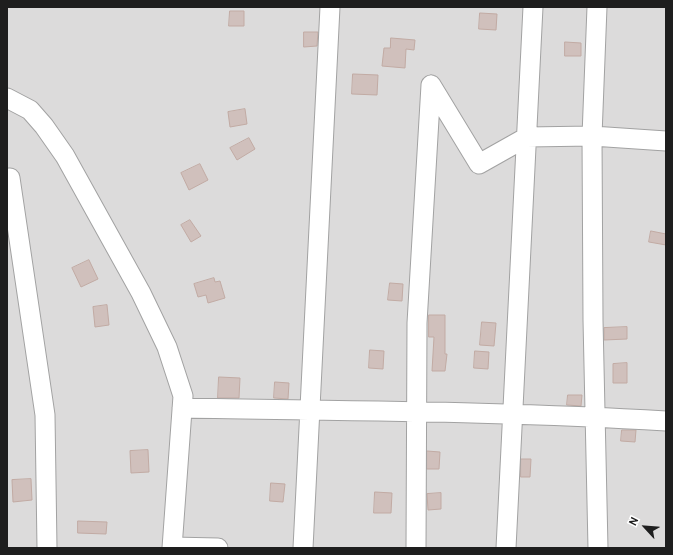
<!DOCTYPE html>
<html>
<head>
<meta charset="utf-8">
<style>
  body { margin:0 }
  #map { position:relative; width:673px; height:555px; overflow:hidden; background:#f0e9e3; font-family:Overpass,sans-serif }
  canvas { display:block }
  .frame { position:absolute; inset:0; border:8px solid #1e1e1e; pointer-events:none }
  .north { position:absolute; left:625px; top:507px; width:40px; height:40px; -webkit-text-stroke:3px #fff; paint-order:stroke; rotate:296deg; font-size:11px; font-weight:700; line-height:16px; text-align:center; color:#1e1e1e }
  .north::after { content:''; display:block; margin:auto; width:14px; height:18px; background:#1e1e1e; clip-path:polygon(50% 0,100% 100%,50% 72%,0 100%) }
</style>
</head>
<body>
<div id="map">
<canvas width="673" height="555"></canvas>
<div class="frame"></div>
<div class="north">N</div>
</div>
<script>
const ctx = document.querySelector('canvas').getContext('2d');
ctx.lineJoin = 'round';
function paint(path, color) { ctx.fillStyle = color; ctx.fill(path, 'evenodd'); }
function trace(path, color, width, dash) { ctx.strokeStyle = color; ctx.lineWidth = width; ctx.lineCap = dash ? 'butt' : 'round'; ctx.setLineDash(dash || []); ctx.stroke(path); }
const residential = new Path2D(`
  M 7,7 L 666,7 L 666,548 L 7,548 Z`);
const building = new Path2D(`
  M 230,11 L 244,11 L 244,26 L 229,26 Z
  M 480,13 L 497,14 L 496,30 L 479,29 Z
  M 304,32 L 318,32 L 317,46 L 304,47 Z
  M 391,38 L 415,40 L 414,50 L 406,49 L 405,68 L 382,66 L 384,48 L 390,48 Z
  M 565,42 L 581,43 L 581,56 L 565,56 Z
  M 353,74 L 378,75 L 377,95 L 352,94 Z
  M 245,109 L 247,124 L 230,127 L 228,112 Z
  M 249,138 L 255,149 L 237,160 L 230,148 Z
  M 200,164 L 208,180 L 189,190 L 181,173 Z
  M 190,220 L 201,236 L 191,242 L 181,225 Z
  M 651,231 L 666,234 L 666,245 L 649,242 Z
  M 89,260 L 98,279 L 81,287 L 72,268 Z
  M 214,278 L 215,282 L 220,281 L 225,298 L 208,303 L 206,295 L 198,297 L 194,284 Z
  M 390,283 L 403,284 L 402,301 L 388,300 Z
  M 107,305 L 109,325 L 95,327 L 93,307 Z
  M 429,315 L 445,315 L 445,354 L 447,354 L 445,371 L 432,371 L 434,337 L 429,337 Z
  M 482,322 L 496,323 L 494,346 L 480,345 Z
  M 627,327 L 627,339 L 604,340 L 604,328 Z
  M 370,350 L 384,351 L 383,369 L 369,368 Z
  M 475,351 L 489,352 L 488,369 L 474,368 Z
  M 627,363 L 627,383 L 613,383 L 613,364 Z
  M 219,377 L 240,378 L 239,398 L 218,398 Z
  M 275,382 L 289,383 L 288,399 L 274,398 Z
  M 568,395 L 582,395 L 581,406 L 567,405 Z
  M 622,430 L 636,430 L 635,442 L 621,441 Z
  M 148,450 L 149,472 L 131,473 L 130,451 Z
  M 427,451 L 440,452 L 439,469 L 427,469 Z
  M 521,459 L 531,459 L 530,477 L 521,477 Z
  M 31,479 L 32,500 L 13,502 L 12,480 Z
  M 271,483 L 285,484 L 283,502 L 270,501 Z
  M 375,492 L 392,493 L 391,513 L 374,513 Z
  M 441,493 L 441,509 L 428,510 L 427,494 Z
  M 78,521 L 107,522 L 106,534 L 78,533 Z`);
const minor = new Path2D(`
  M 597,7 L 592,136 L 593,320 L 598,548
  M 431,85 L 479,164 L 527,137 L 592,136 L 666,141
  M 7,98 L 30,110 L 44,126 L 65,156 L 141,293 L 167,347 L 183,396 L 172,548
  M 10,178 L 45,415 L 47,548
  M 182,408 C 343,411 505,411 666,421
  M 172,547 L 218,548
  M 303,548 L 330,7
  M 416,548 L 417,323 L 431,85
  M 506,548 L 533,7`);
paint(residential, '#dcdbdb');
paint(building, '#d0c0bc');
trace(building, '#c2aba4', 1);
trace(minor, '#a2a2a2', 21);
trace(minor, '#fff', 19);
</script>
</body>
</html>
